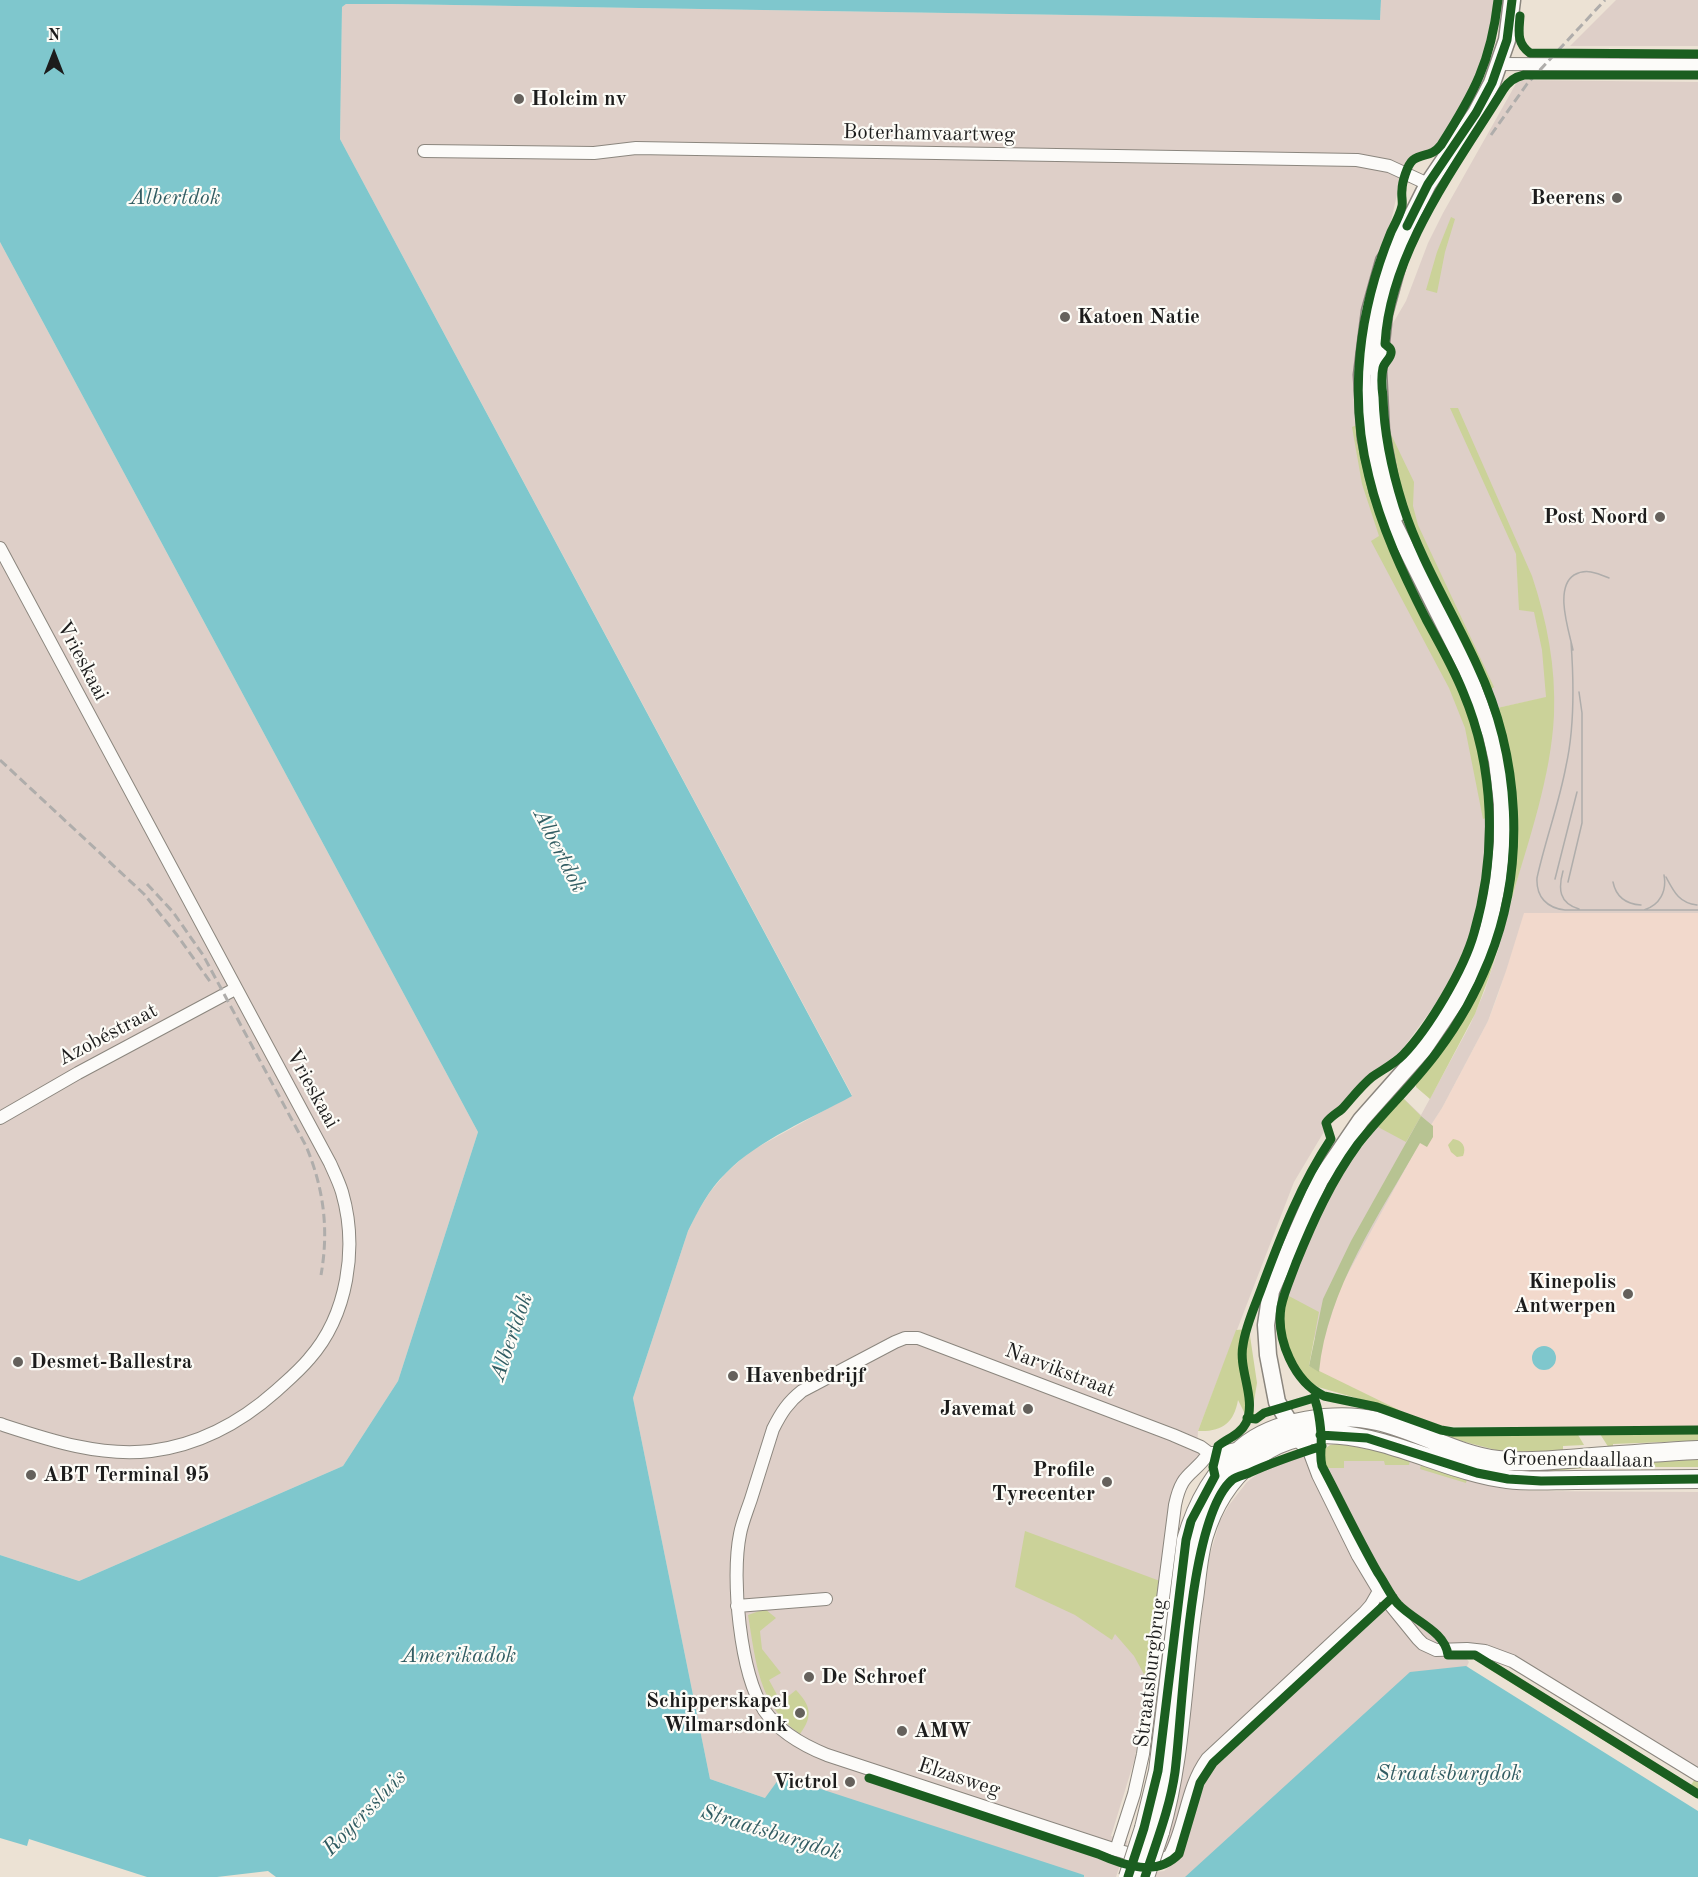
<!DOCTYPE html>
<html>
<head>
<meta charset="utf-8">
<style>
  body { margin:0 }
  #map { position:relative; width:1698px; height:1877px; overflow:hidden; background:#ece2d4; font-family:"Old Standard TT",serif }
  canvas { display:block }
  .north { position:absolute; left:24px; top:24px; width:60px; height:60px; -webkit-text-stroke:4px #fdfcf7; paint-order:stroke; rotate:0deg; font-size:16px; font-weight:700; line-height:24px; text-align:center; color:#1c1c1c }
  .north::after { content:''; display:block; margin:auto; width:21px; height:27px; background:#1c1c1c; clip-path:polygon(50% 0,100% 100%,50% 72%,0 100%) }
</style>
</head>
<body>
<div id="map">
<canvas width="1698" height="1877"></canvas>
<div class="north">N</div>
</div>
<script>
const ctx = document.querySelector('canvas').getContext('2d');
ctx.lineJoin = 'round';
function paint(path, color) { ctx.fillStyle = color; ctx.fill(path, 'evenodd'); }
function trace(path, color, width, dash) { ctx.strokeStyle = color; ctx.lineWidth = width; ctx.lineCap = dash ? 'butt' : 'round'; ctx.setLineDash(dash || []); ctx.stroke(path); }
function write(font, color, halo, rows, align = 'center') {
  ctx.font = font + ' "Old Standard TT",serif'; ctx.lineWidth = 4.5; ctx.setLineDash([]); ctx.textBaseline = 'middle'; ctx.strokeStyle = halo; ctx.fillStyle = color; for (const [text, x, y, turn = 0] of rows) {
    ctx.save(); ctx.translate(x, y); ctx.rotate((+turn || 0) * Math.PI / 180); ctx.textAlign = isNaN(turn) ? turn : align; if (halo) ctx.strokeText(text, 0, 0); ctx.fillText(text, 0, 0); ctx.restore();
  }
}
const built = new Path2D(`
  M 1523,913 L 1698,913 L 1698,1428 L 1443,1426 L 1401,1411 L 1319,1372 L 1321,1348 L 1327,1326 L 1340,1288 L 1420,1142 L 1442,1108 L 1488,1021 L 1498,995 Z`);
const industrial = new Path2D(`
  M 1381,0 L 1502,0 L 1496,4 L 1491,35 L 1473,86 L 1438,144 L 1431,150 L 1414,154 L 1409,159 L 1400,181 L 1389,230 L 1374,265 L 1363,321 L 1363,459 L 1374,503 L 1383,530 L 1404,581 L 1449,668 L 1466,706 L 1477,741 L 1486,789 L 1488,817 L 1484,870 L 1479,901 L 1468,941 L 1446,990 L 1401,1051 L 1367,1077 L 1335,1112 L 1324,1120 L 1325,1130 L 1294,1182 L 1198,1431 L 1197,1448 L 1202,1453 L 1169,1512 L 1135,1758 L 1111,1836 L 1128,1841 L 1116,1877 L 1084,1877 L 1084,1875 L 765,1798 L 710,1779 L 633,1398 L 688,1231 L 698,1211 L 710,1192 L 725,1174 L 749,1152 L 852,1095 L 340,139 L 342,7 L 346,4 L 392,4 L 1380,20 Z
  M 1616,0 L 1698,0 L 1698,46 L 1570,46 Z
  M 1518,80 L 1698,82 L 1698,913 L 1524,913 L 1506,971 L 1488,1021 L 1442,1108 L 1420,1142 L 1340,1288 L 1321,1348 L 1287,1295 L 1307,1240 L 1332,1188 L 1345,1168 L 1402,1097 L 1421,1115 L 1470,1025 L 1485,990 L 1499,947 L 1545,777 L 1550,746 L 1554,696 L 1497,708 L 1469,643 L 1425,556 L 1404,503 L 1391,455 L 1384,381 L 1389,330 L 1406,301 L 1428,243 L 1443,213 Z
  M 0,242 L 478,1132 L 398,1381 L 343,1466 L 79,1581 L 0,1555 Z
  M 1337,1444 L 1360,1446 L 1485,1485 L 1506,1489 L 1529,1491 L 1698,1492 L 1698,1769 L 1508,1653 L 1445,1648 L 1465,1657 L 1469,1662 L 1467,1666 L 1469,1668 L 1244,1877 L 1155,1877 L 1156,1872 L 1164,1871 L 1178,1860 L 1184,1849 L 1162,1849 L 1180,1788 L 1209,1558 L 1220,1521 L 1229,1505 L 1247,1482 L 1260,1472 L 1275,1464 Z`);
const green = new Path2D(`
  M 1451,217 L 1455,219 L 1445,252 L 1437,293 L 1426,290 L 1437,252 Z
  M 1450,408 L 1458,408 L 1532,576 C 1547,621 1556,667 1554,715 C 1551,777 1529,839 1512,898 L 1509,897 C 1515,850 1519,805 1511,758 C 1508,741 1501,724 1497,708 L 1546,697 L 1542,650 L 1534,612 L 1519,610 L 1516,554 Z
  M 1357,425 C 1366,480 1381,532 1405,582 C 1424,623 1449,662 1465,705 C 1479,741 1486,779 1488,817 L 1483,819 L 1465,728 L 1449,688 L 1371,541 L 1379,536 L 1362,484 L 1352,427 Z
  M 1387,426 L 1414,482 L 1413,506 L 1418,525 L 1494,687 L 1490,690 C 1469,639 1439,592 1418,541 C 1403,504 1393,465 1387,426 Z
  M 1506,921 L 1489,977 L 1475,1014 L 1430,1099 L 1416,1087 L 1416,1080 C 1457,1033 1486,982 1504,923 Z
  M 1402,1097 L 1421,1116 L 1406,1142 L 1378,1127 Z
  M 1453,1139 C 1462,1140 1467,1147 1463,1156 L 1457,1157 L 1451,1152 L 1448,1145 Z
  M 1287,1295 L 1319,1312 L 1309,1366 L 1401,1411 L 1318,1387 C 1287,1368 1279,1329 1287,1295 Z
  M 1249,1329 L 1257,1383 L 1253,1407 L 1254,1415 L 1246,1416 L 1238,1400 C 1234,1423 1222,1432 1198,1431 L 1236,1330 Z
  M 1577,1433 L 1584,1445 L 1563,1446 L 1563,1450 L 1534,1452 L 1496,1450 L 1442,1436 L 1443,1434 Z
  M 1698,1433 L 1698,1444 L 1689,1441 L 1613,1444 L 1613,1448 L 1609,1448 L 1600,1434 Z
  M 1337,1444 L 1362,1446 L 1410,1461 L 1409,1465 L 1385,1465 L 1384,1461 L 1344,1461 L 1344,1468 L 1327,1468 L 1322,1458 L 1322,1451 L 1330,1445 Z
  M 1698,1455 L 1698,1467 L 1611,1467 L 1610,1459 Z
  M 1607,1460 L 1608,1467 L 1573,1469 L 1521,1475 L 1480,1462 Z
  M 1421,1464 L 1467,1479 L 1466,1483 L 1420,1469 Z
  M 1025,1531 L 1160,1581 L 1146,1678 L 1134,1656 L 1115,1634 L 1112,1640 L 1075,1615 L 1015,1587 Z
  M 765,1609 L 776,1618 L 760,1631 L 762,1649 L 781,1673 L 769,1680 L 781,1702 L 796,1690 C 810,1705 814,1715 800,1734 C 758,1705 756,1662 748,1615 Z
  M 1487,1659 L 1691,1785 L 1695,1779 L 1698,1781 L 1698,1799 L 1484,1666 Z`);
const forest = new Path2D(`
  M 1421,1116 L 1433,1126 L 1433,1137 L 1427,1147 L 1420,1143 C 1380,1214 1327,1289 1319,1372 L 1309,1366 L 1323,1299 L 1351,1241 Z`);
const water = new Path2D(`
  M 0,0 L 1381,0 L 1380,20 L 392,4 L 346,4 L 342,7 L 340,139 L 852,1096 C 812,1118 758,1140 726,1173 C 709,1189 698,1211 688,1231 L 633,1398 L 710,1779 L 765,1798 L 781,1776 L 1084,1875 L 1084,1877 L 276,1877 L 268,1871 L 217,1877 L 147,1877 L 29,1839 L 27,1846 L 0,1838 L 0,1555 L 79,1581 L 343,1466 L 398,1381 L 478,1132 L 0,242 Z
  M1532 1358a12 12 0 1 1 24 0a12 12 0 1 1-24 0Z
  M 1466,1666 L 1698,1811 L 1698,1877 L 1185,1877 L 1410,1672 Z`);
const street = new Path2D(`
  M 1499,64 L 1698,65
  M 424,151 L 594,153 L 636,148 L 1357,160 L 1389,166 L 1428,184
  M 0,548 L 330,1163 C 334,1172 339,1182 342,1192 C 358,1247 348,1315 309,1359 C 299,1371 287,1381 276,1391 C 240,1423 199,1445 151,1451 C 99,1457 49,1440 0,1424
  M 0,1118 L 78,1073 L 235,989
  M 1296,1439 L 1309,1451 L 1318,1475 L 1358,1556 L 1379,1591 L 1418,1639 L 1423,1644 L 1436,1650 L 1467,1649 L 1485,1651 L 1512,1661 L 1698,1775
  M 1209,1453 L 1201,1447 L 1173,1435 L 918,1338 L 905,1338 L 895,1342 L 802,1391 C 788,1402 781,1413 773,1429 C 766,1452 758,1476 751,1499 C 747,1511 742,1523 740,1534 C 731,1578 740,1673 764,1710 C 779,1732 802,1745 827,1755 L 1116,1850 C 1132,1854 1152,1862 1169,1857 C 1186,1826 1186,1788 1207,1759 L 1364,1613 L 1371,1605 L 1379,1591
  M 1209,1453 L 1217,1453 L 1240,1448
  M 737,1606 L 826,1599
  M 1116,1850 L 1134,1794 L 1143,1754 L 1175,1505 C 1182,1471 1192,1477 1209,1453`);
const secondary = new Path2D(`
  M 1396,515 L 1381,432 L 1378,371 L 1384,314 L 1406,234
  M 1294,1435 L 1291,1425 L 1277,1402 L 1268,1355 L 1266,1325 L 1271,1291 L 1320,1180 L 1361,1120 L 1423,1050 L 1458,998 L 1476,962 L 1488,929 L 1498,881 L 1502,842 L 1502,804 L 1497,761 L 1491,735 L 1467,670 L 1378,492 L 1366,439 L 1362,375 L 1370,311 L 1384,261 L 1407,226 L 1428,184 L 1476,113 L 1492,83 L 1507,40 L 1512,0`);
const primary = new Path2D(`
  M 1144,1828 L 1158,1771 L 1186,1540 C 1196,1505 1214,1472 1242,1448 C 1275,1420 1336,1412 1377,1421 C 1418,1430 1456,1455 1498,1460 C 1525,1463 1552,1460 1580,1458 C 1619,1455 1659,1452 1698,1450
  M 1160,1832 C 1182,1756 1182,1677 1194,1599 C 1197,1578 1198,1556 1204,1536 C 1213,1506 1228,1481 1252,1461 C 1331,1396 1424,1469 1507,1479 C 1530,1482 1553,1480 1575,1480 C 1616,1480 1657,1479 1698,1479`);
const tram = new Path2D(`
  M 1571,642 C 1574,683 1575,726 1566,766 C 1559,804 1545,841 1537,878 C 1536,897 1547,908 1565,910 L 1698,910
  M 1573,650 C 1569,631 1554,588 1574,575 C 1586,568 1597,573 1609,578
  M 1563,871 C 1558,889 1559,903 1579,909
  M 1666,877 C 1674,892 1679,903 1697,905
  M 1555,879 L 1577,792
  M 1568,882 L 1582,823 L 1582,713 L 1579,692
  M 1613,882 C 1616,897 1626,904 1641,905
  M 1644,910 C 1660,905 1667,891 1664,875`);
const rail = new Path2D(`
  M 1491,135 L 1527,84 L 1605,0
  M 0,760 L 144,894 L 177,935 L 211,983
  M 147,884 L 173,912 L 203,955 L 306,1146 C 324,1189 329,1230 321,1275`);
const primaryBridge = new Path2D(`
  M 1128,1877 L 1144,1828
  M 1145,1877 L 1160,1832`);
const cycleway = new Path2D(`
  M 1520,16 C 1519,31 1516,43 1530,53 L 1698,54
  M 1698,75 L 1524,75 C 1514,77 1508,82 1503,90 C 1456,166 1390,252 1385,344 C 1388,347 1392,348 1391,353 C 1391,358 1384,363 1383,368 C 1381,377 1382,389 1383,397 C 1384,434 1392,471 1403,506 C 1421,562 1453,612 1477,665 C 1520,756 1527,865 1489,960 C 1476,993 1459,1023 1438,1051 C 1414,1084 1383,1112 1358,1144 C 1331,1181 1313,1221 1296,1263 C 1291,1277 1284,1292 1281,1307 C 1276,1339 1294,1382 1324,1396 L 1377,1407 L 1441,1430 L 1453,1432 L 1698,1430
  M 1407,226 L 1428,184 L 1476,113 L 1492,83 L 1507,40 L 1512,0
  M 1314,1398 C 1319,1408 1322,1435 1321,1447 C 1321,1455 1320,1458 1322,1466 C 1341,1502 1358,1538 1378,1573 C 1385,1583 1390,1595 1398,1604 C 1414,1621 1445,1631 1448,1655 L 1475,1655 L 1698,1794
  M 1247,1418 L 1256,1419 L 1264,1413 L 1314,1398 L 1317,1393
  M 1320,1435 L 1367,1438 L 1477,1473 L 1508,1479 L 1541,1481 L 1698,1479
  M 869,1778 L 1098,1854 C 1125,1866 1157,1877 1179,1854 L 1200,1783 L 1213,1763 L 1393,1597
  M 1128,1877 L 1144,1828 L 1158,1771 L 1186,1540 L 1191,1521 L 1215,1476 L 1213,1467 L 1218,1446 C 1228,1438 1240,1435 1246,1423 C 1257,1399 1238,1370 1243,1345 C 1246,1324 1256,1304 1263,1284 C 1282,1233 1301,1184 1331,1139 L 1326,1123 C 1330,1117 1336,1114 1342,1109 C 1352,1098 1361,1086 1372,1077 C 1382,1070 1394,1064 1403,1055 C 1429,1028 1464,969 1474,933 C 1497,854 1495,768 1463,692 C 1453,667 1439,643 1426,619 C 1403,574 1381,527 1369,477 C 1348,395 1359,310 1391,232 C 1395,224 1400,215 1402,206 C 1403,201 1401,196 1402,190 C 1402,183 1407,165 1413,160 C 1422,153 1432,157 1441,145 C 1474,93 1491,62 1498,0
  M 1145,1877 C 1156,1843 1170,1808 1175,1772 C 1183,1710 1188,1518 1232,1480 C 1236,1477 1244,1475 1249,1473 C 1273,1462 1297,1454 1322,1446`);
const markers = [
  [519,99,6,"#65615c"],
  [1617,198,6,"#65615c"],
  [1065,317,6,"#65615c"],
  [1660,517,6,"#65615c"],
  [1628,1294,6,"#65615c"],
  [18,1362,6,"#65615c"],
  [733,1376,6,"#65615c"],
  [1028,1409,6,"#65615c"],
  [31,1475,6,"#65615c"],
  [1107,1482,6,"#65615c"],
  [809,1677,6,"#65615c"],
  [800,1713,6,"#65615c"],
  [902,1731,6,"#65615c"],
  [850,1782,6,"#65615c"]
];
const poiNames = [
  ["Holcim nv",531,99],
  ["Beerens",1605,198,"right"],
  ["Katoen Natie",1077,317],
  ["Post Noord",1648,517,"right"],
  ["Kinepolis",1616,1282,"right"],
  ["Antwerpen",1616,1306,"right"],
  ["Desmet-Ballestra",30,1362],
  ["Havenbedrijf",745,1376],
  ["Javemat",1016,1409,"right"],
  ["Profile",1095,1470,"right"],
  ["Tyrecenter",1095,1494,"right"],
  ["ABT Terminal 95",43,1475],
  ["De Schroef",821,1677],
  ["Schipperskapel",788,1701,"right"],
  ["Wilmarsdonk",788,1725,"right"],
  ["AMW",914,1731],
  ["Victrol",838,1782,"right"]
];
const streetNames = [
  ["Boterhamvaartweg",929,134,1],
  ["Vrieskaai",82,661,62],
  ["Azobéstraat",108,1035,-28],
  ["Vrieskaai",312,1089,61],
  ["Narvikstraat",1060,1371,21],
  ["Groenendaallaan",1578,1460,1],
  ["Straatsburgbrug",1151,1673,-83],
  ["Elzasweg",959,1778,18]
];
const waterNames = [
  ["Albertdok",175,198],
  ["Albertdok",559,851,63],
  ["Albertdok",512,1337,-71],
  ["Amerikadok",459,1656],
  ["Straatsburgdok",1449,1774],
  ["Royerssluis",365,1813,-46],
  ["Straatsburgdok",771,1833,17]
];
paint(built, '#f2d9cc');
paint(industrial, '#decfc8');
paint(green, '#cbd299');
paint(forest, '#b7c392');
paint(water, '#7fc7cd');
trace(street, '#8b867e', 14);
trace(secondary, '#8b867e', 19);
trace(primary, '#8b867e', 20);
trace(street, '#fcfbf9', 12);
trace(secondary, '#fcfbf9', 16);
trace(primary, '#fcfbf9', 18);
trace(tram, '#afadab', 1.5);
trace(rail, '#afadab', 3, [9, 4.5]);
trace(primaryBridge, '#8b867e', 20, []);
trace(primaryBridge, '#fcfbf9', 18);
trace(cycleway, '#1b5e20', 9);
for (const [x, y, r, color] of markers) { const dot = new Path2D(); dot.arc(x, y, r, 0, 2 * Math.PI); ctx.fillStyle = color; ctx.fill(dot); trace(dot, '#fdfcf7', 2); }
write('bold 21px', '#1c1c1c', '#fdfcf7', poiNames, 'left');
write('21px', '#1c1c1c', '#fdfcf7', streetNames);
write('italic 22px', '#315c62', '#fdfcf7', waterNames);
</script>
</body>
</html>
